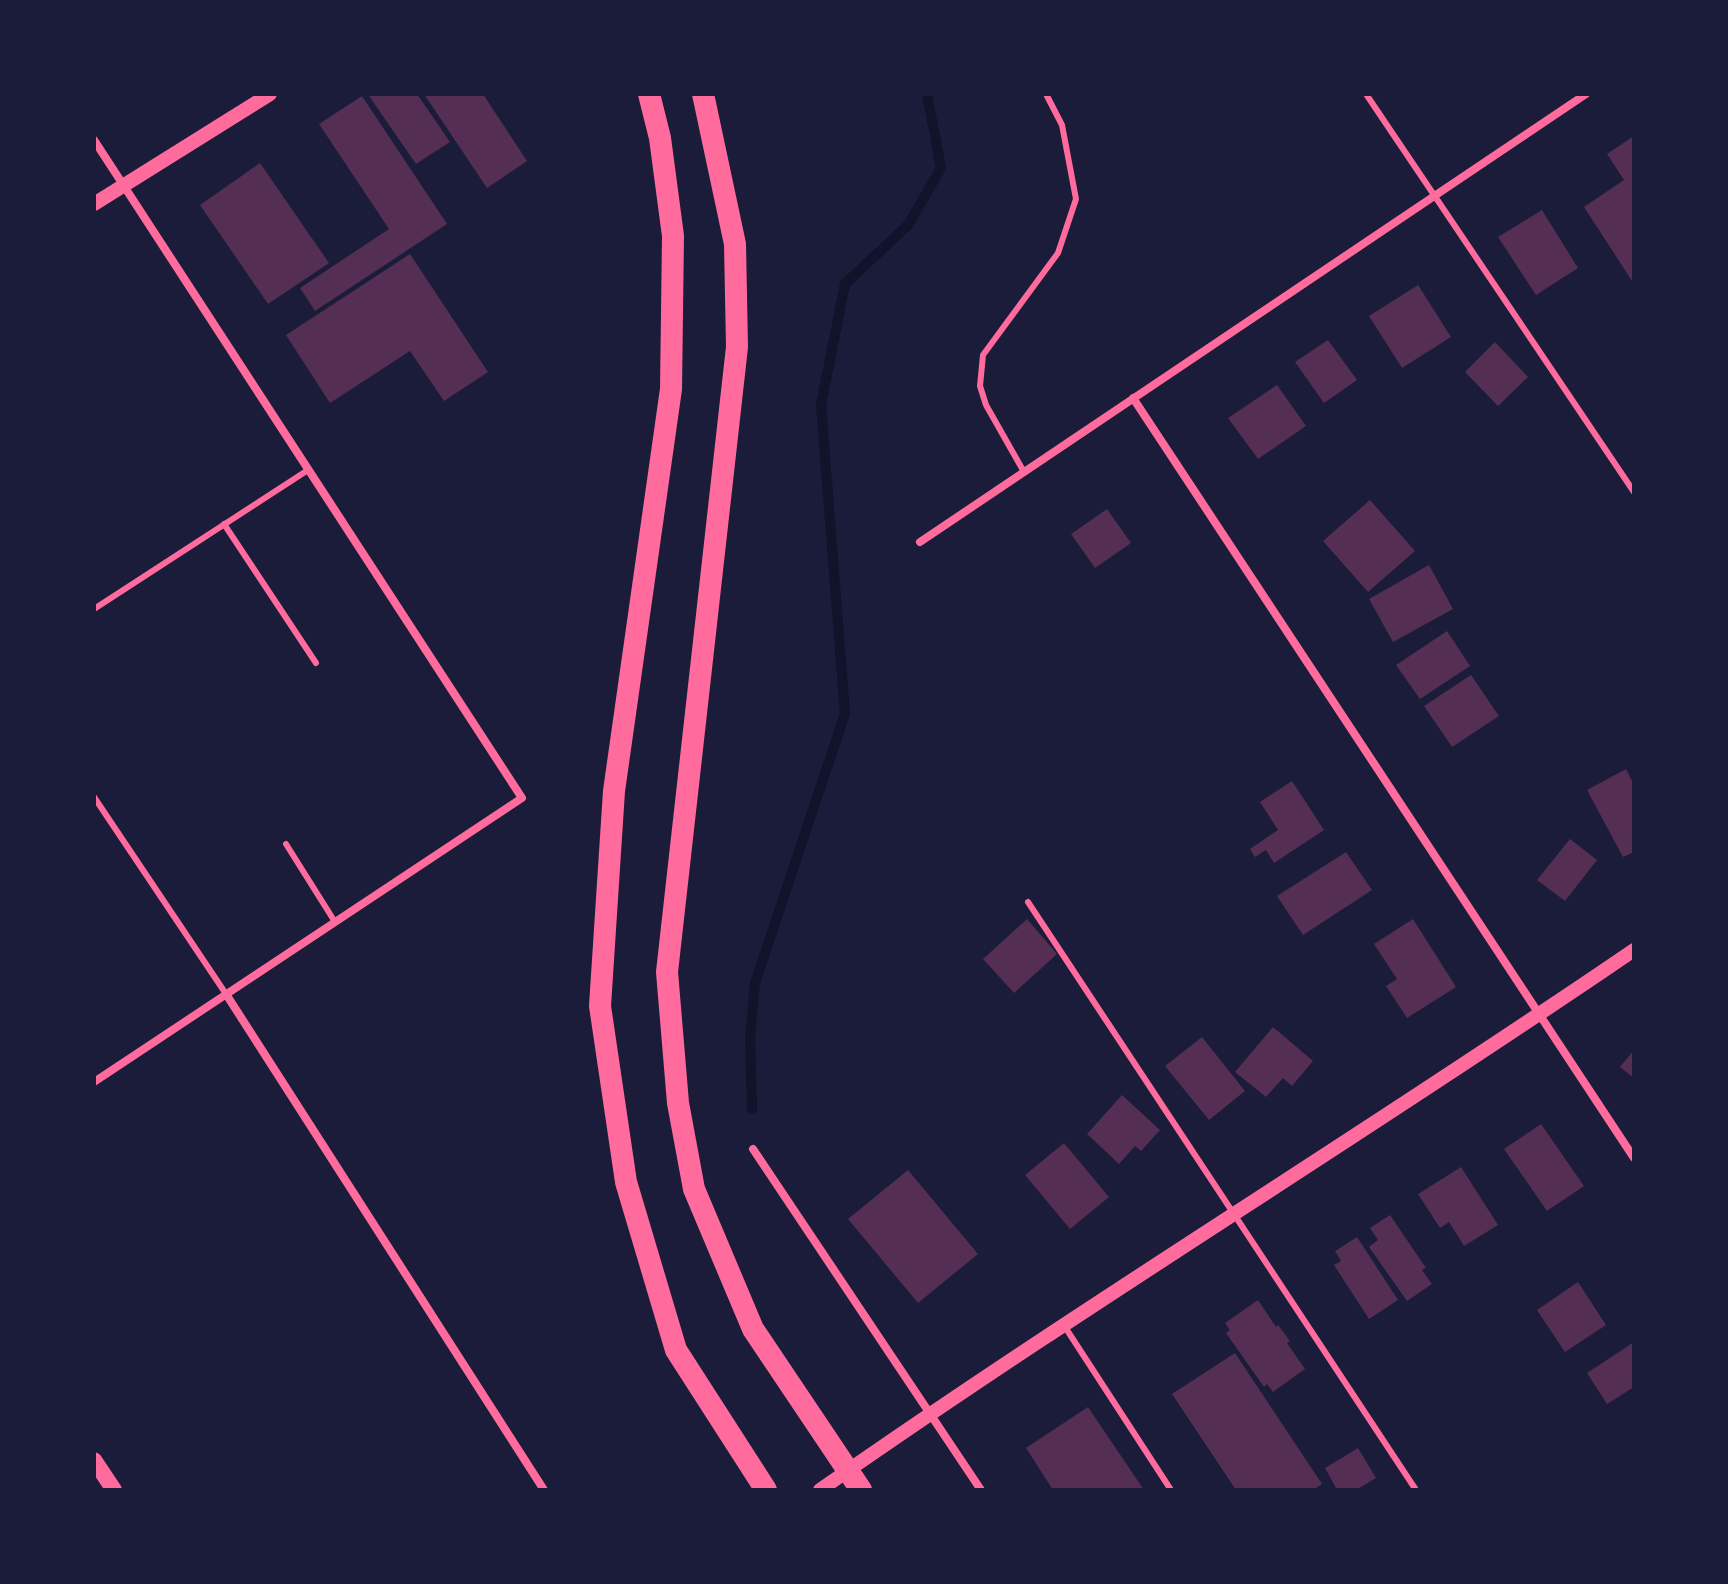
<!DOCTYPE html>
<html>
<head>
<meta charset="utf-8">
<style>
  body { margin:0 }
  #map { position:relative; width:1728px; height:1584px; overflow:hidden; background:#1b1b3a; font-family:Quicksand,sans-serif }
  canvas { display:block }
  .frame { position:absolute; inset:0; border:96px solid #1b1b3a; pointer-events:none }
</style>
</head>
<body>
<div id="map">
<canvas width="1728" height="1584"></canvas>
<div class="frame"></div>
</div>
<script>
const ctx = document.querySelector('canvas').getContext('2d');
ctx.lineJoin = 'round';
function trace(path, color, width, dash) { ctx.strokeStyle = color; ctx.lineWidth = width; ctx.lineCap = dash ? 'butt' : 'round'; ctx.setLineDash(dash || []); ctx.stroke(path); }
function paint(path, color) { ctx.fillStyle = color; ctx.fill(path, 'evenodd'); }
const stream = new Path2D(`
  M 752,1109 L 750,1038 L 755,983 L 845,714 L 821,405 L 845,284 L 908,225 L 941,168 L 927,94`);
const building = new Path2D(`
  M 371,94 L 417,94 L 450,142 L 416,164 L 369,96 Z
  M 424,94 L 483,94 L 527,161 L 487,188 Z
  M 362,96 L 447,224 L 315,311 L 300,288 L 389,229 L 319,124 Z
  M 1634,136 L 1634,284 L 1584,207 L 1624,180 L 1607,154 Z
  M 260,163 L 329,263 L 268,304 L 200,205 Z
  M 1542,210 L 1578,268 L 1536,295 L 1498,237 Z
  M 410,254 L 488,372 L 444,401 L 410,351 L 330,403 L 286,335 Z
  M 1418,285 L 1451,337 L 1402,368 L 1369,316 Z
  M 1328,340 L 1357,380 L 1324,403 L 1295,362 Z
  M 1495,342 L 1528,377 L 1498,406 L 1465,372 Z
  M 1277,385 L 1306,426 L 1258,459 L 1228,418 Z
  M 1370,500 L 1415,551 L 1368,592 L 1323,541 Z
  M 1107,509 L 1131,543 L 1095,568 L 1071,534 Z
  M 1429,565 L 1453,609 L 1393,642 L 1369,599 Z
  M 1447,631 L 1470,666 L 1420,699 L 1396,665 Z
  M 1471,675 L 1499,716 L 1452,747 L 1424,706 Z
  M 1626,769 L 1634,785 L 1634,852 L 1623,857 L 1587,790 Z
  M 1292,781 L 1324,830 L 1274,863 L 1266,850 L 1255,857 L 1250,849 L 1278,830 L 1260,802 Z
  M 1570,839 L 1597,860 L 1565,901 L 1537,880 Z
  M 1346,852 L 1372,890 L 1303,935 L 1277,896 Z
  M 1027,919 L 1057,954 L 1014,993 L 983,959 Z
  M 1413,919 L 1456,987 L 1407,1018 L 1386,986 L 1397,979 L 1374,944 Z
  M 1273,1027 L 1313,1061 L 1292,1086 L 1283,1078 L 1266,1097 L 1235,1072 Z
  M 1202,1037 L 1245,1091 L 1209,1120 L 1165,1066 Z
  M 1634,1050 L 1634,1078 L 1620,1067 Z
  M 1122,1095 L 1160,1130 L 1141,1151 L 1135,1146 L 1119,1164 L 1087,1134 Z
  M 1541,1124 L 1584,1186 L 1547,1211 L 1504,1149 Z
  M 1064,1143 L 1109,1197 L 1070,1229 L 1025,1175 Z
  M 1461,1167 L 1498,1225 L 1464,1246 L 1449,1222 L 1440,1228 L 1418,1194 Z
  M 908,1170 L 978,1254 L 918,1303 L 848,1219 Z
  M 1390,1215 L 1426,1268 L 1422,1270 L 1432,1284 L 1407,1301 L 1369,1247 L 1378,1240 L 1370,1228 Z
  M 1357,1237 L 1398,1300 L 1369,1319 L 1334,1265 L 1341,1261 L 1335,1251 Z
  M 1578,1282 L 1606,1325 L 1565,1352 L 1537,1310 Z
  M 1258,1300 L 1276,1327 L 1278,1325 L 1290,1341 L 1287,1343 L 1305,1369 L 1273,1392 L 1267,1384 L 1264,1387 L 1226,1333 L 1230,1330 L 1225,1323 Z
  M 1634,1342 L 1634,1387 L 1607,1404 L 1587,1373 Z
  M 1235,1353 L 1322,1484 L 1313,1490 L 1236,1490 L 1172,1394 Z
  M 1088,1407 L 1144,1490 L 1053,1490 L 1026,1448 Z
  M 1358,1448 L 1376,1478 L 1356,1490 L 1337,1490 L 1325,1468 Z`);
const service = new Path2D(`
  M 1366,94 L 1634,492
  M 1024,472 L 986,405 L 980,386 L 983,355 L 1058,253 L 1076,199 L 1062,125 L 1046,94
  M 224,524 L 316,663
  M 94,609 L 308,470
  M 94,797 L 226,994
  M 286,844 L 335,922
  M 1028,902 L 1416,1490
  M 1065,1327 L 1171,1490`);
const minor = new Path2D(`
  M 94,140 L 522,798 L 94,1082
  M 1133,398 L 1634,1158
  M 920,542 L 1586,94
  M 226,994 L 544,1490
  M 753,1149 L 981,1490`);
const tertiary = new Path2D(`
  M 94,204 L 270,94
  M 820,1490 C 1087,1303 1365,1134 1634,950`);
const secondary = new Path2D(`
  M 94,1460 L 114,1490`);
const trunk = new Path2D(`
  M 649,94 L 660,138 L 673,236 L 671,389 L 614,791 L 600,1006 L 626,1182 L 676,1350 L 766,1490
  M 703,94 L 735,244 L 737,347 L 667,972 L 678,1103 L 694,1189 L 753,1329 L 861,1490`);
trace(stream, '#12122b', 10);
paint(building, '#542f53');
trace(service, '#ff6b9d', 6);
trace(minor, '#ff6b9d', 8);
trace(tertiary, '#ff6b9d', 14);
trace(secondary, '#ff6b9d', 16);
trace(trunk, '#ff6b9d', 22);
</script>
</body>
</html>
